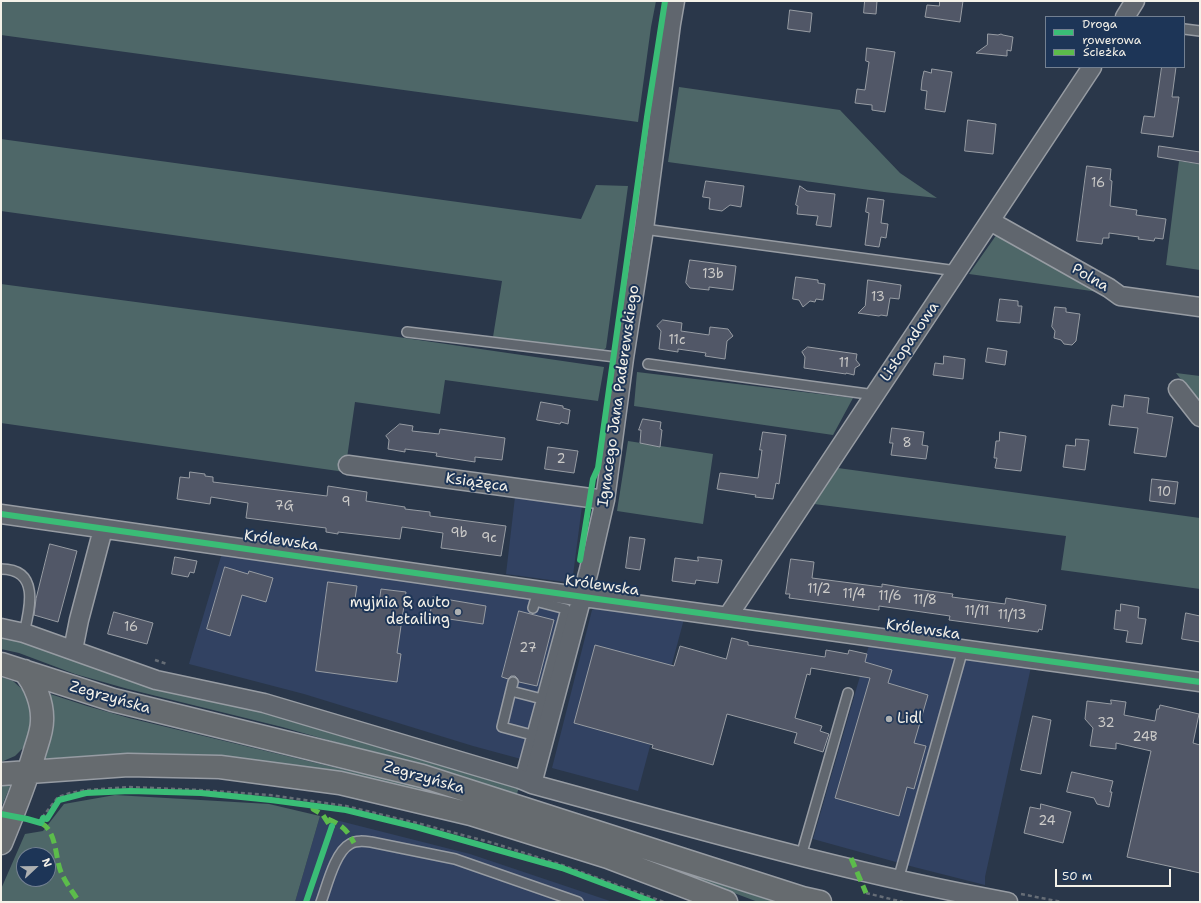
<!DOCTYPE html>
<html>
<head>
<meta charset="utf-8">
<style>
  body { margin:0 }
  #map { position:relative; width:1201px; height:903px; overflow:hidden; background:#2a374a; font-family:"Shantell Sans",sans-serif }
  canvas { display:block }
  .frame { position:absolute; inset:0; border:2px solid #f4f1e8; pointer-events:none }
  .legend { position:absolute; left:1045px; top:16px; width:140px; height:52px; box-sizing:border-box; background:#1d3557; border:1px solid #738091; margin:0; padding:5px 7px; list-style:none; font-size:12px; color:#f4f1e8 }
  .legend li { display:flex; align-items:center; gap:8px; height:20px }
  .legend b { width:20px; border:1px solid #738091 }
  .north { position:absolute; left:16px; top:847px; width:40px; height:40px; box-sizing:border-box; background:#1d3557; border:1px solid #738091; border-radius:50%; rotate:68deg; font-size:11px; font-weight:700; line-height:16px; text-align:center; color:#f4f1e8 }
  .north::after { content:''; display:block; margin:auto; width:14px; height:18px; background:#adb0b1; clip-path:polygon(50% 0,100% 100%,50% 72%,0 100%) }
  .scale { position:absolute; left:1055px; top:869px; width:116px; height:18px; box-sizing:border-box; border:2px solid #f4f1e8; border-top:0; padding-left:5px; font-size:12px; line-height:14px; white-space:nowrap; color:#f4f1e8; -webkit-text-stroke:3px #1d3557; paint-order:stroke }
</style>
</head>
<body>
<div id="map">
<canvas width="1201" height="903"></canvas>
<div class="frame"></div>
<ul class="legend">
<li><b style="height:5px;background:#3abd76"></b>Droga rowerowa</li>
<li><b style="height:5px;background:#5cbc4b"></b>Ścieżka</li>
</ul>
<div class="north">N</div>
<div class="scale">50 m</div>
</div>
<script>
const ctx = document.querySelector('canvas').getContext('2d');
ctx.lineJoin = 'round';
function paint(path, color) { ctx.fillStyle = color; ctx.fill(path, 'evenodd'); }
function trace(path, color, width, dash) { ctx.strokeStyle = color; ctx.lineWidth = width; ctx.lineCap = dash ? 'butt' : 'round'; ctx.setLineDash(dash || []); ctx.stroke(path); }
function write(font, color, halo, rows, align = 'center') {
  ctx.font = font + ' "Shantell Sans",sans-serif'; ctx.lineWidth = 4; ctx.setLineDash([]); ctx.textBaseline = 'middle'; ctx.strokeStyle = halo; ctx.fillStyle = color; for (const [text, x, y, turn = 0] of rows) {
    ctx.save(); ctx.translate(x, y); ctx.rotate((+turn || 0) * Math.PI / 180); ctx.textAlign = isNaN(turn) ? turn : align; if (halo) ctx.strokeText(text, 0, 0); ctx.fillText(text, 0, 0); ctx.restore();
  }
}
const built = new Path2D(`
  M 515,497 L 582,506 L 572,583 L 506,574 Z
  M 222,553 L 568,602 L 571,611 L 521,759 L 473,746 L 304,694 L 189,664 Z
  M 598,606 L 684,619 L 638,791 L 552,768 L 592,610 Z
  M 869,645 L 1031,667 L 985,877 L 985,885 L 914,867 L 813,839 Z
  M 320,816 L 470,854 L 613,902 L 295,902 Z`);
const green = new Path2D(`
  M 1,1 L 656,1 L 651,27 L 638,122 L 1,35 Z
  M 679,87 L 840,110 L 900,173 L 937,198 L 884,192 L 668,162 Z
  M 1,139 L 581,219 L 596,185 L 628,186 L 606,348 L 601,352 L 493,337 L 502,281 L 1,211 Z
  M 1179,161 L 1200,164 L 1200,270 L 1166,265 Z
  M 997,234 L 1106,293 L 969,274 Z
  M 1,284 L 398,337 L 604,367 L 598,401 L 445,380 L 440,414 L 355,402 L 345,472 L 1,423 Z
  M 637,372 L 853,398 L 833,435 L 634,406 Z
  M 1176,373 L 1200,376 L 1200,404 Z
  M 628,441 L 713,454 L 703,524 L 617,511 Z
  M 838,468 L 1200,518 L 1200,589 L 1061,570 L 1066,536 L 814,504 Z
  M 1,637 L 300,716 L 520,783 L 517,794 L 282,727 L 128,689 L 75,674 L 19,653 L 1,649 Z
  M 1,677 L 13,681 L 24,691 L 31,703 L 34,718 L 26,745 L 15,756 L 1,762 Z
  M 47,693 L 87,706 L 129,718 L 345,770 L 431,789 L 491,806 L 531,818 L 654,861 L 755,894 L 783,902 L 758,902 L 657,864 L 531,821 L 430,792 L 340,772 L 272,762 L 169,755 L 96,756 L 40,759 C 41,754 44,750 46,745 C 52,728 51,711 45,694 Z
  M 11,784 L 1,808 L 1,785 Z
  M 115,795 L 269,804 L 320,816 L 295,902 L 1,902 L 1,889 L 25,834 L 43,831 L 64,804 ZM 24,855 L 48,855 L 48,879 L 24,879 Z`);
const building = new Path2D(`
  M 865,1 L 877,1 L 876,14 L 864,13 Z
  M 940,1 L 963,1 L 960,22 L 925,17 L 927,5 L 939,6 Z
  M 790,10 L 812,13 L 810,32 L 788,29 Z
  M 988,34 L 998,35 L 1001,34 L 1003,35 L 1013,37 L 1011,51 L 1007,50 L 1007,56 L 976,53 L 987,45 Z
  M 867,48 L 895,52 L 885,112 L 872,110 L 872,105 L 855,103 L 857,89 L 865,90 L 869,62 L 866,61 Z
  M 1162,67 L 1176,67 L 1172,97 L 1179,97 L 1173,137 L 1141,133 L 1144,116 L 1154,117 Z
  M 932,69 L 952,72 L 945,112 L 925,109 L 927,91 L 921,90 L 922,80 L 924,71 L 931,73 Z
  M 968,120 L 996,124 L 993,154 L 965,151 Z
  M 1159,146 L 1200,152 L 1200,164 L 1158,157 Z
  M 1087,166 L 1111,169 L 1110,180 L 1112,181 L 1110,206 L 1137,210 L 1136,215 L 1166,219 L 1163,239 L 1155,238 L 1154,241 L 1138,239 L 1139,237 L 1109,233 L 1109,238 L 1103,238 L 1102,244 L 1077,241 Z
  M 706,181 L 744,186 L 741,207 L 730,205 L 722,211 L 709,209 L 710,198 L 703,197 Z
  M 800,186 L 807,191 L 835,194 L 831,227 L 816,225 L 818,216 L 797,214 L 798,206 L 796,205 Z
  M 868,198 L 884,200 L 881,223 L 888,224 L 886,238 L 881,237 L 879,247 L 865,245 L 869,213 L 866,212 Z
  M 690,260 L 736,266 L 733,290 L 709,287 L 709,290 L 690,288 L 686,283 Z
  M 796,277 L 818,280 L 818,283 L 825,284 L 823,300 L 816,299 L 815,302 L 810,301 L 803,307 L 799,300 L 793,299 Z
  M 868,280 L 901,285 L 899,299 L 890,298 L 887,316 L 881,315 L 879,316 L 858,313 L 865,306 Z
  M 1000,299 L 1018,301 L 1018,306 L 1022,306 L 1020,323 L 997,321 Z
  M 1055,307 L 1066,308 L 1066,312 L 1080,314 L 1076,341 L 1072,345 L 1064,344 L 1061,340 L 1054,338 L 1055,331 L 1052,327 Z
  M 663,320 L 682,323 L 681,331 L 709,335 L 710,327 L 728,329 L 733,336 L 727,341 L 725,359 L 705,356 L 706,353 L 678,349 L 678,352 L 659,349 L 661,331 L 657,326 Z
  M 808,347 L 857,354 L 856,360 L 860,365 L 855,368 L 854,375 L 846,373 L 846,374 L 804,368 L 805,357 L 802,352 Z
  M 988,348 L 1007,351 L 1005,365 L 986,362 Z
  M 944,356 L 965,359 L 963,379 L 933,375 L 935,363 L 943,364 Z
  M 1125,395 L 1149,398 L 1147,413 L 1173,417 L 1166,457 L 1134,453 L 1138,428 L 1109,425 L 1112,405 L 1123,407 Z
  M 541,402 L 563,406 L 563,408 L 570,410 L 568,424 L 561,422 L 560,424 L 537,420 Z
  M 643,419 L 661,422 L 660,429 L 662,430 L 660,447 L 640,443 L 641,430 L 639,430 Z
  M 400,424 L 413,426 L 412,431 L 439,434 L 440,429 L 505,438 L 502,460 L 475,457 L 475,462 L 436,456 L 437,453 L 405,449 L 405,452 L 388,449 L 389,440 L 386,436 Z
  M 892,428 L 924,432 L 922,445 L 928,446 L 926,459 L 891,455 L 893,443 L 890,443 Z
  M 763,432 L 786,435 L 779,484 L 776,483 L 773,499 L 755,497 L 756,495 L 717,489 L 720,473 L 758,478 L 762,450 L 760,450 Z
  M 1000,432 L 1026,436 L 1021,471 L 995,468 L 997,458 L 994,458 L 996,441 L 999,441 Z
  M 1076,439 L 1089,440 L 1085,470 L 1063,467 L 1066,445 L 1075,446 Z
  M 548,447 L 578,451 L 574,473 L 545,469 Z
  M 190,472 L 205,474 L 205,476 L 213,477 L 213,482 L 327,496 L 328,486 L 367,492 L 366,501 L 405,507 L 405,509 L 430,512 L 430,516 L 506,526 L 501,556 L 441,548 L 443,533 L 402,527 L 400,539 L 338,532 L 338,534 L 326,532 L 326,528 L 246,518 L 248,503 L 211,497 L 210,504 L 177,499 L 180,477 L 189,478 Z
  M 1152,479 L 1178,482 L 1175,504 L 1150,501 Z
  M 630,537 L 645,539 L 640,570 L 626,568 Z
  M 50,544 L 77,551 L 58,622 L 34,615 L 36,599 Z
  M 175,557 L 197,561 L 194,573 L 190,572 L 188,577 L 172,574 Z
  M 698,557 L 722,560 L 718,583 L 696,580 L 695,584 L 672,581 L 675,558 L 698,561 Z
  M 791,559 L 814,562 L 812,578 L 882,587 L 882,584 L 900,587 L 953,594 L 952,597 L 1005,604 L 1006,598 L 1046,605 L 1042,630 L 1039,629 L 1038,632 L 949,620 L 950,616 L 915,611 L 879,606 L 879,610 L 789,598 L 790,594 L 786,594 Z
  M 225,567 L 248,574 L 249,571 L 273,578 L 266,602 L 242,595 L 230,636 L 207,629 Z
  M 328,582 L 357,586 L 355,599 L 379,603 L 381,589 L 406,592 L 397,653 L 401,654 L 397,682 L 316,671 Z
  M 433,597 L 486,606 L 483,624 L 442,618 L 442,620 L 430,618 Z
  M 1121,604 L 1139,607 L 1138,618 L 1146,619 L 1142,644 L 1126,642 L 1128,631 L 1114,629 L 1116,610 L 1120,611 Z
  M 519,611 L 554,620 L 537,686 L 519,682 L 517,678 L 515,676 L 511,676 L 508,679 L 502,677 Z
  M 114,612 L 153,623 L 147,644 L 108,634 Z
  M 1186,613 L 1200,616 L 1200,642 L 1182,639 Z
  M 732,638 L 748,642 L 748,645 L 825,657 L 826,650 L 848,654 L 849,650 L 867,654 L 865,662 L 892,670 L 888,683 L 928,695 L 914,743 L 926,746 L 914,789 L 907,787 L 899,816 L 835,798 L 870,678 L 811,668 L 810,675 L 807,674 L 795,718 L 822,726 L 820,731 L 829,734 L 823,752 L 794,743 L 797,733 L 727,714 L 713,765 L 652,748 L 653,745 L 574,723 L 595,645 L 674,666 L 680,646 L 726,659 Z
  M 1111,700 L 1126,702 L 1124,715 L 1155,721 L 1157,709 L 1159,709 L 1160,705 L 1199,714 L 1193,743 L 1200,745 L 1200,873 L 1127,857 L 1151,751 L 1116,743 L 1116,749 L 1090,746 L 1093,728 L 1085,719 L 1087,701 L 1111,704 Z
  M 1033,716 L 1051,720 L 1041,774 L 1021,770 Z
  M 1072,772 L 1113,781 L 1110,792 L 1112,792 L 1109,807 L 1097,804 L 1094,798 L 1067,792 Z
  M 1041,804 L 1071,812 L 1063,843 L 1024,833 L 1030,807 L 1040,809 Z`);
const path = new Path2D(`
  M 155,660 L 167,664
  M 43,818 L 44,815 L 58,797 L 70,793 L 86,790 L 130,787 L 200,790 L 270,795 L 346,806 L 417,823 L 493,843 L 562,865 L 664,902
  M 866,893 L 903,902
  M 1021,894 L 1062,902`);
const lane = new Path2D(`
  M 1184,29 L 1200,31
  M 644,229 L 957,271
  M 407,332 L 624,358
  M 648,364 L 875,395
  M 1,569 C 40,569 30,608 24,633
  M 513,682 L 502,727 L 532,735
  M 511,691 L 542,699
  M 520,779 L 566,609 L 535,601 L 533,608
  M 801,856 L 848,693
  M 898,880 L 963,649
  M 321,902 C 327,886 335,852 350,844 C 356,840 364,841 371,842 L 455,859 L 578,902`);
const street = new Path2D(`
  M 1125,17 L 1135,1
  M 990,221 L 1109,288 L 1120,296 L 1200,307
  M 1178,389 L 1200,417
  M 348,465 L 605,500
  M 1,514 L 598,599 L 1200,682
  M 728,616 L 1092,67
  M 1,628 L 24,633 L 156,680 L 264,703 L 520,779 L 532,784 C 690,827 847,873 1008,902
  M 73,650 L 79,620 L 103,529
  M 532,784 L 589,570 L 605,500 L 624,358 L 644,229 L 671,24 L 675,1`);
const primary = new Path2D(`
  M 1,664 L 113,700 L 422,776 L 802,898 L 820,902
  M 1,774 L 128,765 L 220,767 L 340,783 L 471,814 L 608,857 L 726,902
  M 1,843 C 13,814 25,784 34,754 C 37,743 42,732 42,721 C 43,704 35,683 24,671`);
const quiet = new Path2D(`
  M 313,806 L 313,809 L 323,815 L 330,826 L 332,826 L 332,828
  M 328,819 C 342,825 347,830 354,843
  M 41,823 C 57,831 55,858 61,872 C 65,882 73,892 79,902
  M 851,858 L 866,893`);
const cycleway = new Path2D(`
  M 1,514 L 598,599 L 1200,682
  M 580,560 L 593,479 L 598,468 L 647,117 L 665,1
  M 1,814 L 27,819 L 41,823 L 43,818 L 47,819 L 59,800 L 86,793 L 130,791 L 201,793 L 271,800 L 346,810 L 416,827 L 562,868 L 653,902
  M 306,902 L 332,826`);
const markers = [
  [458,612,4,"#adb0b1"],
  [889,719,4,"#adb0b1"]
];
const numberNames = [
  ["16",1098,184],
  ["13b",713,275],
  ["13",878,298],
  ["11c",677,341],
  ["11",844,364],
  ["8",907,444],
  ["2",561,460],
  ["10",1164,493],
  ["9",346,503],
  ["7G",284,507],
  ["9b",459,534],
  ["9c",489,539],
  ["11/2",819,590],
  ["11/4",854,595],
  ["11/6",890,597],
  ["11/8",925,601],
  ["11/11",977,612],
  ["11/13",1012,616],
  ["16",131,628],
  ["27",528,649],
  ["32",1106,724],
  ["24B",1145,738],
  ["24",1047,822]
];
const streetNames = [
  ["Polna",1090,278,30],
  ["Listopadowa",910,342,-56],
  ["Ignacego Jana Paderewskiego",619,396,-82],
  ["Książęca",477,483,8],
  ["Królewska",281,541,8],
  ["Królewska",602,586,8],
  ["Królewska",923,630,8],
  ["Zegrzyńska",110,698,16],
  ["Zegrzyńska",424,778,16]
];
const poiNames = [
  ["myjnia & auto",450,603],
  ["detailing",450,620],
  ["Lidl",897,719,"left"]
];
paint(built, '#324262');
paint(green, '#4e6768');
paint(building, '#515767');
trace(building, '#979ca3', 1);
trace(lane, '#979ca3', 12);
trace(street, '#979ca3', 21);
trace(primary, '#979ca3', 25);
trace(path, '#666d76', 2.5, [4, 3]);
trace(lane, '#60666e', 9);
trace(street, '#60666e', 18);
trace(primary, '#666b6f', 22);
trace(quiet, '#5cbc4b', 5, [10, 5]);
trace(cycleway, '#3abd76', 6);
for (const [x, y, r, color] of markers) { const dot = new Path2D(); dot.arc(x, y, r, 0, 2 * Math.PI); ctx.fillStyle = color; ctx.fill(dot); trace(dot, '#1d3557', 1.5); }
write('13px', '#cbcac8', null, numberNames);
write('15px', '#f4f1e8', '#1d3557', streetNames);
write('15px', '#f4f1e8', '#1d3557', poiNames, 'right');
</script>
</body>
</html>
